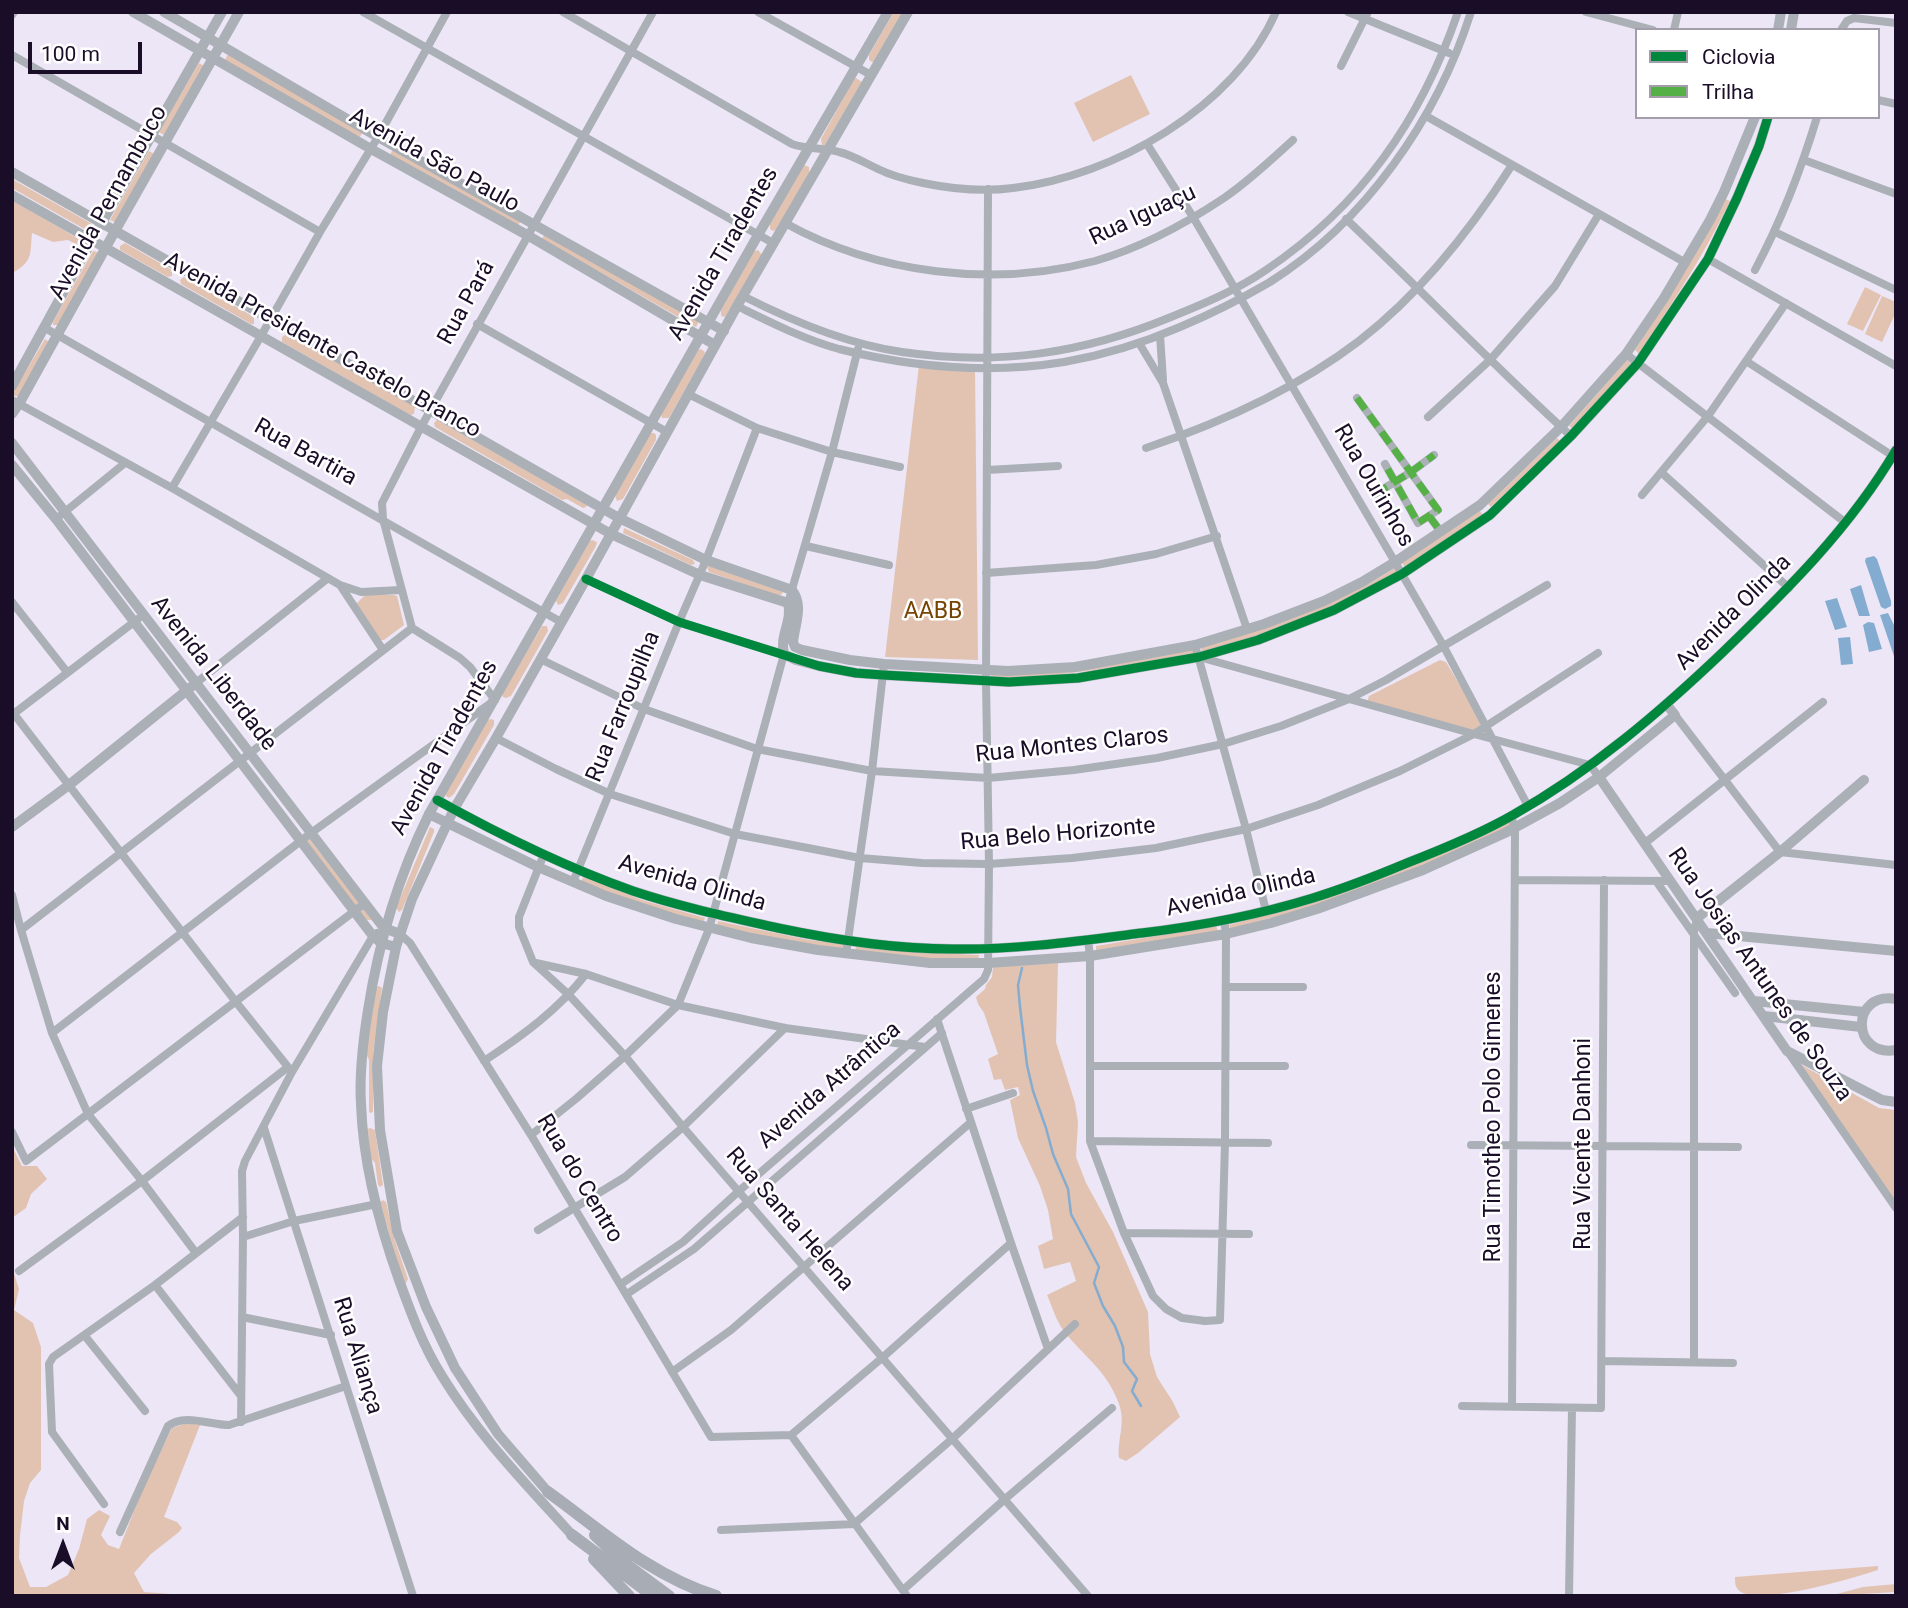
<!DOCTYPE html>
<html>
<head>
<meta charset="utf-8">
<style>
  body { margin:0 }
  #map { position:relative; width:1908px; height:1608px; overflow:hidden; background:#ece6f7; font-family:Roboto,sans-serif }
  canvas { display:block }
  .frame { position:absolute; inset:0; border:14px solid #190d28; pointer-events:none }
  .legend { position:absolute; left:1635px; top:28px; width:245px; height:91px; box-sizing:border-box; background:#fff; border:2px solid #a39ea9; margin:0; padding:9px 12px; list-style:none; font-size:21px; color:#190d28 }
  .legend li { display:flex; align-items:center; gap:14px; height:35px }
  .legend b { width:35px; border:2px solid #a39ea9 }
  .north { position:absolute; left:28px; top:1510px; width:70px; height:70px; -webkit-text-stroke:5px #fff; paint-order:stroke; rotate:0deg; font-size:19px; font-weight:700; line-height:28px; text-align:center; color:#190d28 }
  .north::after { content:''; display:block; margin:auto; width:24px; height:32px; background:#190d28; clip-path:polygon(50% 0,100% 100%,50% 72%,0 100%) }
  .scale { position:absolute; left:28px; top:42px; width:114px; height:32px; box-sizing:border-box; border:4px solid #190d28; border-top:0; padding-left:9px; font-size:21px; line-height:24px; white-space:nowrap; color:#190d28; -webkit-text-stroke:5px #fff; paint-order:stroke }
</style>
</head>
<body>
<div id="map">
<canvas width="1908" height="1608"></canvas>
<div class="frame"></div>
<ul class="legend">
<li><b style="height:9px;background:#00873e"></b>Ciclovia</li>
<li><b style="height:9px;background:#55b045"></b>Trilha</li>
</ul>
<div class="north">N</div>
<div class="scale">100 m</div>
</div>
<script>
const ctx = document.querySelector('canvas').getContext('2d');
ctx.lineJoin = 'round';
function paint(path, color) { ctx.fillStyle = color; ctx.fill(path, 'evenodd'); }
function trace(path, color, width, dash) { ctx.strokeStyle = color; ctx.lineWidth = width; ctx.lineCap = dash ? 'butt' : 'round'; ctx.setLineDash(dash || []); ctx.stroke(path); }
function write(font, color, halo, rows, align = 'center') {
  ctx.font = font + ' Roboto,sans-serif'; ctx.lineWidth = 5; ctx.setLineDash([]); ctx.textBaseline = 'middle'; ctx.strokeStyle = halo; ctx.fillStyle = color; for (const [text, x, y, turn = 0] of rows) {
    ctx.save(); ctx.translate(x, y); ctx.rotate((+turn || 0) * Math.PI / 180); ctx.textAlign = isNaN(turn) ? turn : align; if (halo) ctx.strokeText(text, 0, 0); ctx.fillText(text, 0, 0); ctx.restore();
  }
}
const green = new Path2D(`
  M 894,12 L 904,12 L 875,62 L 872,62 L 869,60 L 869,55 Z
  M 228,54 L 363,132 L 359,138 L 225,60 Z
  M 199,63 L 204,66 L 164,135 L 159,132 Z
  M 1131,75 L 1150,114 L 1093,142 L 1074,103 Z
  M 856,78 L 862,82 L 825,145 L 822,145 L 821,139 L 854,79 Z
  M 393,149 L 521,220 L 518,226 L 390,155 Z
  M 149,151 L 154,154 L 115,222 L 110,220 Z
  M 804,165 L 809,167 L 809,173 L 776,230 L 773,231 L 770,229 L 770,223 Z
  M 12,179 L 92,224 L 92,229 L 88,231 L 12,188 Z
  M 1725,199 L 1730,201 C 1704,255 1672,304 1639,354 L 1635,350 C 1667,301 1698,252 1725,199 Z
  M 12,200 L 84,242 L 80,246 L 68,240 L 53,242 L 32,233 C 30,254 33,262 12,273 Z
  M 545,233 L 699,321 L 696,327 L 542,239 Z
  M 125,243 L 172,270 L 172,276 L 168,277 L 120,250 L 120,246 Z
  M 758,250 L 762,255 L 725,317 L 721,316 L 721,310 L 754,251 Z
  M 93,251 L 97,252 L 98,255 L 59,325 L 53,325 L 53,322 Z
  M 184,277 L 254,317 L 254,324 L 251,324 L 181,284 L 180,280 Z
  M 1865,287 L 1881,295 L 1863,331 L 1847,324 Z
  M 1882,296 L 1896,302 L 1896,312 L 1882,342 L 1865,334 Z
  M 287,334 L 415,407 L 414,414 L 410,415 L 282,342 L 282,337 Z
  M 45,339 L 49,342 L 19,396 L 15,396 L 13,393 Z
  M 701,349 L 705,352 L 704,356 L 669,418 L 662,418 L 661,414 L 698,350 Z
  M 1627,360 L 1631,363 L 1573,429 L 1569,426 Z
  M 919,365 L 975,369 L 978,660 L 885,657 Z
  M 437,420 L 587,505 L 586,507 L 583,508 L 567,499 L 562,500 L 435,427 L 434,423 Z
  M 649,433 L 654,433 L 656,435 L 656,440 L 623,499 L 617,501 L 615,495 Z
  M 1557,438 L 1560,441 L 1491,507 L 1488,504 Z
  M 1480,511 L 1483,515 L 1405,567 L 1402,563 Z
  M 624,528 L 693,560 L 695,564 L 691,565 L 623,533 Z
  M 592,540 L 597,542 L 596,546 L 563,603 L 558,605 L 556,601 L 589,541 Z
  M 709,566 L 783,592 L 782,594 L 779,596 L 709,572 L 707,567 Z
  M 1395,568 L 1397,572 L 1333,606 L 1258,635 L 1202,652 L 1201,648 L 1370,583 Z
  M 365,595 L 394,595 L 397,596 L 404,625 L 384,640 L 380,640 L 356,604 Z
  M 542,626 L 547,626 L 548,631 L 511,696 L 506,698 L 503,697 L 502,694 Z
  M 1193,650 L 1194,653 C 1126,665 1059,679 991,677 L 991,674 L 1075,670 Z
  M 1440,660 L 1446,662 L 1481,721 L 1480,728 L 1473,732 L 1367,702 L 1369,696 Z
  M 491,719 L 494,720 L 494,725 L 454,794 L 449,798 L 446,796 L 446,793 L 487,720 Z
  M 1510,822 L 1512,826 L 1442,859 L 1318,905 L 1230,929 L 1229,925 C 1272,914 1315,902 1357,887 C 1410,869 1460,846 1510,822 Z
  M 430,827 L 434,829 L 434,832 L 402,910 L 399,912 L 396,908 Z
  M 307,839 L 309,839 L 371,918 L 371,920 L 367,920 L 306,844 Z
  M 583,877 L 642,900 L 705,918 L 703,923 L 640,904 L 581,883 Z
  M 718,921 L 809,940 L 844,944 L 843,950 L 808,945 L 717,927 Z
  M 1216,926 L 1218,931 L 1096,950 L 1096,946 Z
  M 856,946 L 917,952 L 979,955 L 978,960 L 947,960 L 855,952 Z
  M 1058,963 L 1056,1042 L 1075,1103 L 1078,1122 L 1076,1157 L 1086,1183 L 1113,1232 L 1148,1312 L 1150,1354 L 1157,1377 L 1173,1402 L 1180,1417 L 1138,1453 L 1126,1461 L 1119,1458 C 1117,1438 1126,1425 1119,1404 C 1107,1370 1083,1356 1063,1330 C 1056,1320 1052,1306 1047,1295 L 1076,1281 L 1070,1262 L 1044,1269 L 1038,1246 L 1053,1239 L 1048,1210 L 1040,1186 L 1018,1138 L 1010,1100 L 1020,1095 L 1018,1087 L 1005,1090 L 1001,1079 L 994,1080 L 988,1059 L 998,1054 L 984,1013 L 978,1004 L 976,997 L 985,989 L 986,985 L 992,977 L 993,967 Z
  M 379,986 L 382,988 L 373,1054 L 373,1112 L 371,1113 L 369,1112 L 369,1060 L 366,1053 L 376,987 Z
  M 1800,1064 L 1879,1108 L 1896,1110 L 1896,1204 Z
  M 370,1128 L 375,1130 L 383,1185 L 380,1187 L 378,1185 L 375,1163 L 370,1157 L 368,1129 Z
  M 12,1146 L 22,1166 L 37,1166 L 47,1179 L 31,1194 L 26,1208 L 12,1218 Z
  M 383,1200 L 386,1202 L 395,1241 L 408,1279 L 406,1283 L 404,1283 L 380,1202 Z
  M 12,1267 L 19,1289 L 14,1310 L 33,1323 L 41,1347 L 41,1470 L 30,1483 L 24,1501 L 20,1535 L 19,1558 L 30,1587 L 46,1587 L 68,1575 L 79,1549 L 87,1519 L 99,1510 L 110,1516 L 101,1535 L 108,1545 L 119,1549 L 144,1486 L 172,1428 L 187,1423 L 200,1425 L 164,1517 L 177,1522 L 182,1528 L 179,1532 L 151,1554 L 134,1573 L 144,1592 L 171,1594 L 173,1596 L 12,1596 Z
  M 1878,1566 L 1878,1570 C 1854,1578 1762,1605 1741,1592 C 1735,1588 1735,1584 1735,1577 Z
  M 1896,1584 L 1896,1592 L 1829,1596 L 1863,1587 Z`);
const water = new Path2D(`
  M 1874,556 L 1877,559 L 1891,601 L 1891,606 L 1885,609 L 1881,607 L 1865,561 L 1866,558 Z
  M 1861,585 L 1870,616 L 1859,616 L 1850,589 Z
  M 1837,598 L 1847,627 L 1835,630 L 1825,601 Z
  M 1888,613 L 1896,629 L 1896,662 L 1880,615 Z
  M 1868,622 L 1874,623 L 1882,649 L 1869,652 L 1863,625 Z
  M 1850,637 L 1853,664 L 1841,665 L 1838,638 Z`);
const stream = new Path2D(`
  M 1022,968 L 1018,985 L 1020,1007 L 1027,1065 L 1033,1091 L 1046,1128 L 1053,1154 L 1068,1189 L 1071,1214 L 1099,1267 L 1094,1283 L 1103,1306 L 1115,1326 L 1123,1347 L 1124,1362 L 1137,1379 L 1132,1391 L 1141,1406`);
const minor = new Path2D(`
  M 363,12 L 773,243
  M 563,12 L 792,144 C 808,150 823,147 839,152 C 852,155 865,163 878,169 C 892,176 908,180 923,183 C 952,189 984,192 1013,188 C 1114,176 1234,108 1276,12
  M 758,12 L 871,75
  M 1348,12 L 1449,53
  M 1586,12 L 1653,30
  M 12,15 L 14,12
  M 1674,30 L 1678,12
  M 1841,30 L 1847,21 L 1854,18 L 1896,23
  M 12,55 L 320,232
  M 1341,66 L 1368,12
  M 1878,100 L 1896,104
  M 1426,116 L 1686,263
  M 1147,144 L 1193,217 L 1395,562 L 1444,647 L 1528,806
  M 1804,160 L 1896,194
  M 1346,219 C 1422,291 1494,366 1571,436
  M 785,223 C 877,274 993,288 1095,261 C 1140,248 1185,224 1224,198 C 1249,181 1271,160 1293,140
  M 1775,232 L 1896,290
  M 1708,259 L 1896,366
  M 1755,270 C 1781,221 1801,170 1817,117
  M 743,296 C 792,321 846,344 902,352 C 997,366 1082,354 1171,317 C 1203,304 1237,290 1266,270 C 1361,206 1421,120 1458,12
  M 737,306 C 770,322 803,339 839,349 C 911,367 990,374 1064,362 C 1104,355 1143,343 1180,327 C 1211,314 1241,299 1270,282 C 1365,222 1437,119 1471,12
  M 477,324 L 667,432
  M 45,328 L 561,622
  M 1160,335 L 1163,380
  M 1139,343 L 1163,383 L 1247,629
  M 1626,354 L 1846,523
  M 1746,361 L 1893,456
  M 688,394 L 757,428 L 832,452 L 900,467
  M 1357,398 L 1438,510 L 1418,523 L 1385,464
  M 12,400 L 172,488 L 340,585 L 361,592 L 401,590
  M 1428,417 L 1490,360 L 1555,286 L 1599,214
  M 1146,448 C 1220,423 1296,389 1359,341 C 1421,293 1470,231 1512,165
  M 987,470 L 1058,466
  M 1662,473 L 1789,588
  M 172,488 L 261,336 L 320,232 L 378,137 L 447,12
  M 1375,494 L 1411,472 L 1434,455
  M 1642,495 L 1708,416 L 1786,303
  M 61,515 L 125,463
  M 1429,516 L 1441,532
  M 806,546 L 889,565
  M 986,573 L 1096,565 L 1156,554 L 1217,536
  M 586,579 L 679,622 L 784,654
  M 340,585 L 383,650
  M 12,602 L 67,672
  M 788,603 L 832,452 L 858,349
  M 412,628 L 383,519 L 382,503 L 421,427 L 653,12
  M 1195,645 L 1246,829 L 1266,911
  M 1199,657 L 1474,734 L 1590,765 L 1599,777
  M 540,659 L 644,709 L 757,749 L 872,771 L 988,778 L 1074,770 L 1157,758 L 1223,744 L 1281,726 L 1349,699 L 1386,680 L 1547,585
  M 196,683 L 328,578
  M 14,714 L 236,1002 L 292,1072
  M 12,715 L 138,619
  M 1675,715 L 1780,852 L 1896,865
  M 496,738 L 556,769 L 610,794 L 735,834 L 860,858 L 922,863 L 989,864 L 1072,858 L 1156,848 L 1246,829 L 1318,805 L 1400,771 L 1474,734 L 1598,653
  M 1511,816 L 1515,828 L 1512,1406
  M 1645,843 L 1823,702
  M 544,854 L 519,917 L 519,927 L 533,962 L 569,995 L 625,1056 L 683,1127 L 1088,1596
  M 1515,880 L 1670,881
  M 1656,881 L 1735,993
  M 573,882 L 679,622 L 706,560 L 757,428
  M 12,895 L 21,930 L 52,1033 L 88,1114 L 142,1181 L 196,1253
  M 21,930 L 412,628
  M 400,934 L 410,943 L 531,1135 L 711,1437 L 791,1435 L 882,1358 L 1011,1243
  M 1088,940 L 1090,956 L 1090,1141 L 1124,1233 L 1153,1296 L 1166,1309 L 1182,1318 L 1205,1321 L 1220,1320 L 1225,1143 L 1226,934 L 1224,920
  M 846,954 L 872,771 L 884,664
  M 536,963 L 586,974 L 678,1005 L 785,1028 L 925,1047
  M 1226,987 L 1303,987
  M 937,1019 L 1011,1243 L 1048,1349
  M 52,1033 L 311,833 L 495,700 L 470,667 L 460,658 L 412,628
  M 1788,1052 L 1896,1208
  M 484,1061 C 522,1036 558,1010 586,974
  M 1090,1066 L 1285,1066
  M 966,1109 L 1013,1093
  M 264,1128 L 413,1596
  M 12,1132 L 26,1161 L 365,903
  M 531,1135 L 577,1098 L 625,1056 L 678,1005 L 709,929 L 784,654
  M 1090,1141 L 1268,1143
  M 1471,1145 L 1738,1147
  M 538,1230 L 625,1177 L 683,1127 L 785,1028
  M 1124,1233 L 1249,1234
  M 243,1237 L 294,1221 L 377,1204
  M 19,1271 L 142,1181 L 288,1067
  M 621,1284 L 683,1242 L 739,1191 L 984,979 L 988,970 L 989,864 L 986,681 L 988,189
  M 155,1285 L 241,1396
  M 627,1294 L 694,1249 L 942,1033
  M 242,1317 L 331,1335
  M 85,1336 L 145,1411
  M 1602,1361 L 1733,1363
  M 1694,1362 L 1694,932 L 1697,918
  M 672,1372 L 731,1330 L 970,1123
  M 1462,1406 L 1601,1408 L 1604,880
  M 241,1422 L 243,1237 L 242,1171 L 245,1161 L 292,1072 L 373,936 L 377,933
  M 791,1435 L 907,1596
  M 104,1504 L 52,1432 L 49,1364 L 53,1357 L 155,1285 L 243,1217
  M 721,1530 L 854,1524 L 952,1439 L 1075,1324
  M 120,1532 L 168,1426 C 185,1413 209,1425 229,1425 L 346,1386
  M 903,1590 L 1005,1499 L 1112,1408
  M 1569,1596 L 1572,1408`);
const tertiary = new Path2D(`
  M 133,12 L 371,149 L 527,235 L 715,345
  M 164,12 L 378,137 L 724,331
  M 1778,30 L 1781,12
  M 1791,30 L 1794,12
  M 12,386 L 92,240 L 222,12
  M 12,414 L 19,404 L 115,231 L 239,12
  M 12,443 L 384,928 L 400,934
  M 12,465 L 56,519 L 373,936 L 381,943 L 396,947
  M 619,518 L 706,560 L 792,590 C 804,606 795,623 793,642 L 795,647 L 802,650 L 850,660 L 884,664 L 1008,671 L 1075,667 L 1195,645 L 1264,624 L 1324,601 L 1362,582 L 1395,562 L 1480,505 L 1561,427 L 1626,354 L 1664,298 L 1710,220 L 1724,192 L 1755,117
  M 611,534 L 700,575 L 788,603 C 793,620 779,636 784,654 L 796,660 L 819,666 L 856,673 L 883,675 L 1009,682 L 1078,678 L 1199,657 L 1258,640 L 1334,610 L 1402,574 L 1490,515 L 1571,436 L 1638,363 L 1708,259 L 1737,198 L 1759,146 L 1768,117
  M 1599,777 L 1787,1051 L 1882,1100 L 1896,1102
  M 437,800 C 500,835 565,867 633,891 C 681,907 729,917 778,928 C 835,940 893,949 952,949 C 1015,950 1079,941 1142,933 C 1200,926 1258,915 1313,898 C 1345,888 1376,876 1407,863 C 1443,849 1480,834 1513,815 C 1591,771 1659,713 1723,652 C 1787,590 1850,528 1896,450
  M 429,814 L 538,867 L 606,896 L 676,919 L 751,938 L 818,950 L 930,963 L 988,963 L 1090,956 L 1226,934 L 1271,923 L 1317,909 L 1423,870 L 1505,833 L 1560,803 L 1599,777 L 1675,715 L 1667,705
  M 12,827 L 69,785 L 191,687
  M 1697,918 L 1780,852 L 1864,780
  M 1707,933 L 1896,951
  M 1896,999 C 1850,991 1851,1058 1896,1050
  M 1754,1001 L 1864,1012
  M 1764,1016 L 1861,1027`);
const secondary = new Path2D(`
  M 12,172 L 619,518
  M 12,195 L 611,534
  M 548,1492 L 498,1434 L 455,1368 L 426,1307 L 397,1231 L 380,1130 L 377,1066 L 383,1012 L 396,947 L 412,899 L 454,809 L 496,738 L 586,579 L 737,306 L 908,12
  M 572,1535 C 526,1484 478,1435 442,1376 C 423,1346 411,1313 399,1280 C 379,1224 363,1164 361,1104 C 359,1072 363,1041 368,1010 C 379,940 398,877 429,814 L 758,235 L 888,12`);
const trunk = new Path2D(`
  M 548,1492 C 602,1531 651,1576 716,1596
  M 572,1535 L 653,1596
  M 595,1535 L 627,1565 L 669,1596
  M 594,1559 L 629,1596`);
const quiet = new Path2D(`
  M 1357,398 L 1438,510 L 1418,523 L 1385,464
  M 1375,494 L 1411,472 L 1434,455
  M 1429,516 L 1441,532`);
const cycleway = new Path2D(`
  M 586,579 L 679,622 L 819,666 L 856,673 L 883,675 L 1009,682 L 1078,678 L 1199,657 L 1258,640 L 1334,610 L 1402,574 L 1490,515 L 1571,436 L 1638,363 L 1708,259 L 1737,198 L 1759,146 L 1768,117
  M 437,800 C 500,835 565,867 633,891 C 681,907 729,917 778,928 C 835,940 893,949 952,949 C 1015,950 1079,941 1142,933 C 1200,926 1258,915 1313,898 C 1345,888 1376,876 1407,863 C 1443,849 1480,834 1513,815 C 1591,771 1659,713 1723,652 C 1787,590 1850,528 1896,450`);
const streetNames = [
  ["Avenida São Paulo",434,161,29],
  ["Avenida Pernambuco",109,203,-61],
  ["Rua Iguaçu",1143,216,-25],
  ["Avenida Tiradentes",724,254,-60],
  ["Rua Pará",467,303,-61],
  ["Avenida Presidente Castelo Branco",322,346,29],
  ["Rua Bartira",305,453,29],
  ["Rua Ourinhos",1373,486,60],
  ["Avenida Olinda",1734,613,-45],
  ["Avenida Liberdade",213,674,52],
  ["Rua Farroupilha",624,707,-68],
  ["Rua Montes Claros",1072,746,-6],
  ["Avenida Tiradentes",445,748,-61],
  ["Rua Belo Horizonte",1058,835,-5],
  ["Avenida Olinda",692,884,16],
  ["Avenida Olinda",1241,893,-13],
  ["Rua Josias Antunes de Souza",1759,975,55],
  ["Avenida Atrântica",830,1086,-41],
  ["Rua Timotheo Polo Gimenes",1494,1117,-90],
  ["Rua Vicente Danhoni",1584,1144,-90],
  ["Rua do Centro",579,1179,59],
  ["Rua Santa Helena",789,1220,49],
  ["Rua Aliança",357,1356,73]
];
const parkNames = [
  ["AABB",933,612]
];
paint(green, '#e2c3b2');
paint(water, '#84acd0');
trace(stream, '#84acd0', 2.5);
trace(minor, '#abb0b6', 8);
trace(tertiary, '#abb0b6', 10);
trace(secondary, '#abb0b6', 10);
trace(trunk, '#a8acb4', 12);
trace(quiet, '#55b045', 7, [14, 7]);
trace(cycleway, '#00873e', 9);
write('23px', '#190d28', '#fff', streetNames);
write('23px', '#754302', '#fff', parkNames);
</script>
</body>
</html>
